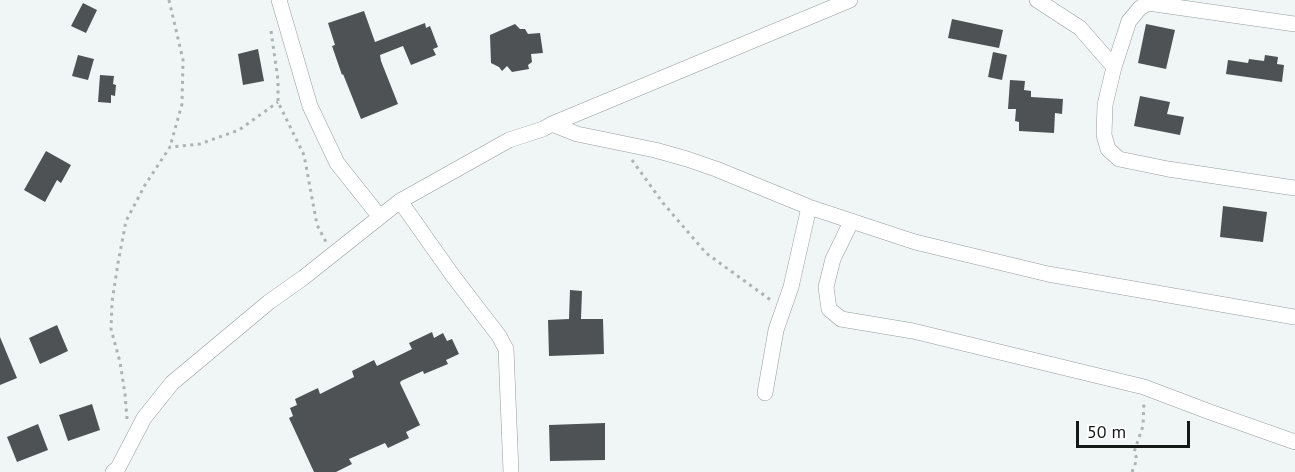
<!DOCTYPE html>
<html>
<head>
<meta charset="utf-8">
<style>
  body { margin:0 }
  #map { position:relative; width:1295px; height:472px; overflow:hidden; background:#f0f5f6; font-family:"PT Sans",sans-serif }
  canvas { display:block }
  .scale { position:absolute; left:1076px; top:421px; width:114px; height:27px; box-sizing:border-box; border:3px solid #161818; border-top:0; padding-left:8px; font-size:18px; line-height:21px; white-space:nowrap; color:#161818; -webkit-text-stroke:4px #fff; paint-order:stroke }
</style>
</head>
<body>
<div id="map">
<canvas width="1295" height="472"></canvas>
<div class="scale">50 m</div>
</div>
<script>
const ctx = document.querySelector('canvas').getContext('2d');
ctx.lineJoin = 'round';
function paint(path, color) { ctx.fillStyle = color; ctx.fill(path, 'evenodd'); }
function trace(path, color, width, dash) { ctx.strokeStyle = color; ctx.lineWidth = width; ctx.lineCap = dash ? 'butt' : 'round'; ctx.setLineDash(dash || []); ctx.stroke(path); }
const building = new Path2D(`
  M 83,3 L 97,10 L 86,33 L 71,26 Z
  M 364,11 L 375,42 L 425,23 L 426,28 L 430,26 L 438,47 L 433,49 L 436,55 L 411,65 L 403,46 L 380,55 L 381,61 L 398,104 L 361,119 L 343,74 L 342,75 L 332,46 L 335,45 L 328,23 Z
  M 952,19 L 1003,30 L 999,48 L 948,38 Z
  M 515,24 L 520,29 L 525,29 L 528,34 L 540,33 L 543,53 L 531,54 L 532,62 L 528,65 L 529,69 L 512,72 L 507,66 L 502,71 L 499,67 L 491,63 L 490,35 Z
  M 1146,24 L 1175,30 L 1166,69 L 1138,63 Z
  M 258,49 L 264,81 L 243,85 L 238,54 Z
  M 993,52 L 1007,55 L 1002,80 L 988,77 Z
  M 78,55 L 94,59 L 88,80 L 72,76 Z
  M 1265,55 L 1278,57 L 1277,64 L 1284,65 L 1282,82 L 1226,74 L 1228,60 L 1248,63 L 1249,59 L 1264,61 Z
  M 100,75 L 114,76 L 113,84 L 116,85 L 115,96 L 111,95 L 111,103 L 98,102 Z
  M 1010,80 L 1025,81 L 1024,90 L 1031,91 L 1031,97 L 1063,99 L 1062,114 L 1055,113 L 1054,133 L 1019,131 L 1019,122 L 1015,121 L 1016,109 L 1008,109 Z
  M 1140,96 L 1170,102 L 1167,114 L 1184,117 L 1180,135 L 1134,126 Z
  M 46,151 L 71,165 L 61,183 L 57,180 L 45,202 L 24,190 Z
  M 1223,206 L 1267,212 L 1263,242 L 1220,237 Z
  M 570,290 L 582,291 L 581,319 L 603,319 L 604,354 L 549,356 L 548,320 L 569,319 Z
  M 57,325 L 68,351 L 40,364 L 29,338 Z
  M 432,332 L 434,338 L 443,333 L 447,341 L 452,339 L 459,354 L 446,360 L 448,364 L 424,374 L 423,371 L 401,381 L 400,383 L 420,425 L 406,432 L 409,438 L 388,448 L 385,443 L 349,459 L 352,464 L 336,472 L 314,472 L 289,418 L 293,416 L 290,408 L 297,405 L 295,399 L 318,388 L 320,394 L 354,377 L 352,371 L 374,360 L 377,366 L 404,353 L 412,349 L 409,343 Z
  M 0,337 L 17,378 L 0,385 Z
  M 92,404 L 100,430 L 68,441 L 59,415 Z
  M 605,423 L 605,460 L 550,461 L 549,425 Z
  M 38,424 L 48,450 L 17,462 L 7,437 Z`);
const path = new Path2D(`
  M 169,0 L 183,60 L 182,104 L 170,147
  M 271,31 L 278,80 L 278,102 L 304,155 L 317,225 L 326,242
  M 632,160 L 663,203 L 706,253 L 772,301
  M 127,419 L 125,394 L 120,362 L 111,329 L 112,302 L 118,263 L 126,221 L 145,185 L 170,147 L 200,144 L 239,130 L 278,102
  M 1132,472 L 1137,459 L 1134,452 L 1143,426 L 1144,400`);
const street = new Path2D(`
  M 279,0 L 310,106 L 337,163 L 380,217
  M 1037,0 L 1080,28 L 1114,67
  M 1295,24 L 1148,3 L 1140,8 L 1129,21 L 1114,67 L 1105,105 L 1104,135 L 1108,149 L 1119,159 L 1168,169 L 1295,188
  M 552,124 L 577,134 L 655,150 L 687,159 L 716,169 L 809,207 L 915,242 L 1048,274 L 1295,317
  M 400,201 L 453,276 L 499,336 L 506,349 L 511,472
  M 851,222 L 833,259 L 826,287 L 829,309 L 841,319 L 913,331 L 1144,387 L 1210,412 L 1295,442
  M 765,393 L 776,330 L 791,287 L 809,207
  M 113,472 L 118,468 L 144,418 L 172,383 L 269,302 L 303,278 L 400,201 L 509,140 L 543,129 L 552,124 L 850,0`);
paint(building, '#4f5254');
trace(street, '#979c9d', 16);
trace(path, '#aeb2b2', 3, [3, 4.5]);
trace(street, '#fff', 15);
</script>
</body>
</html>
